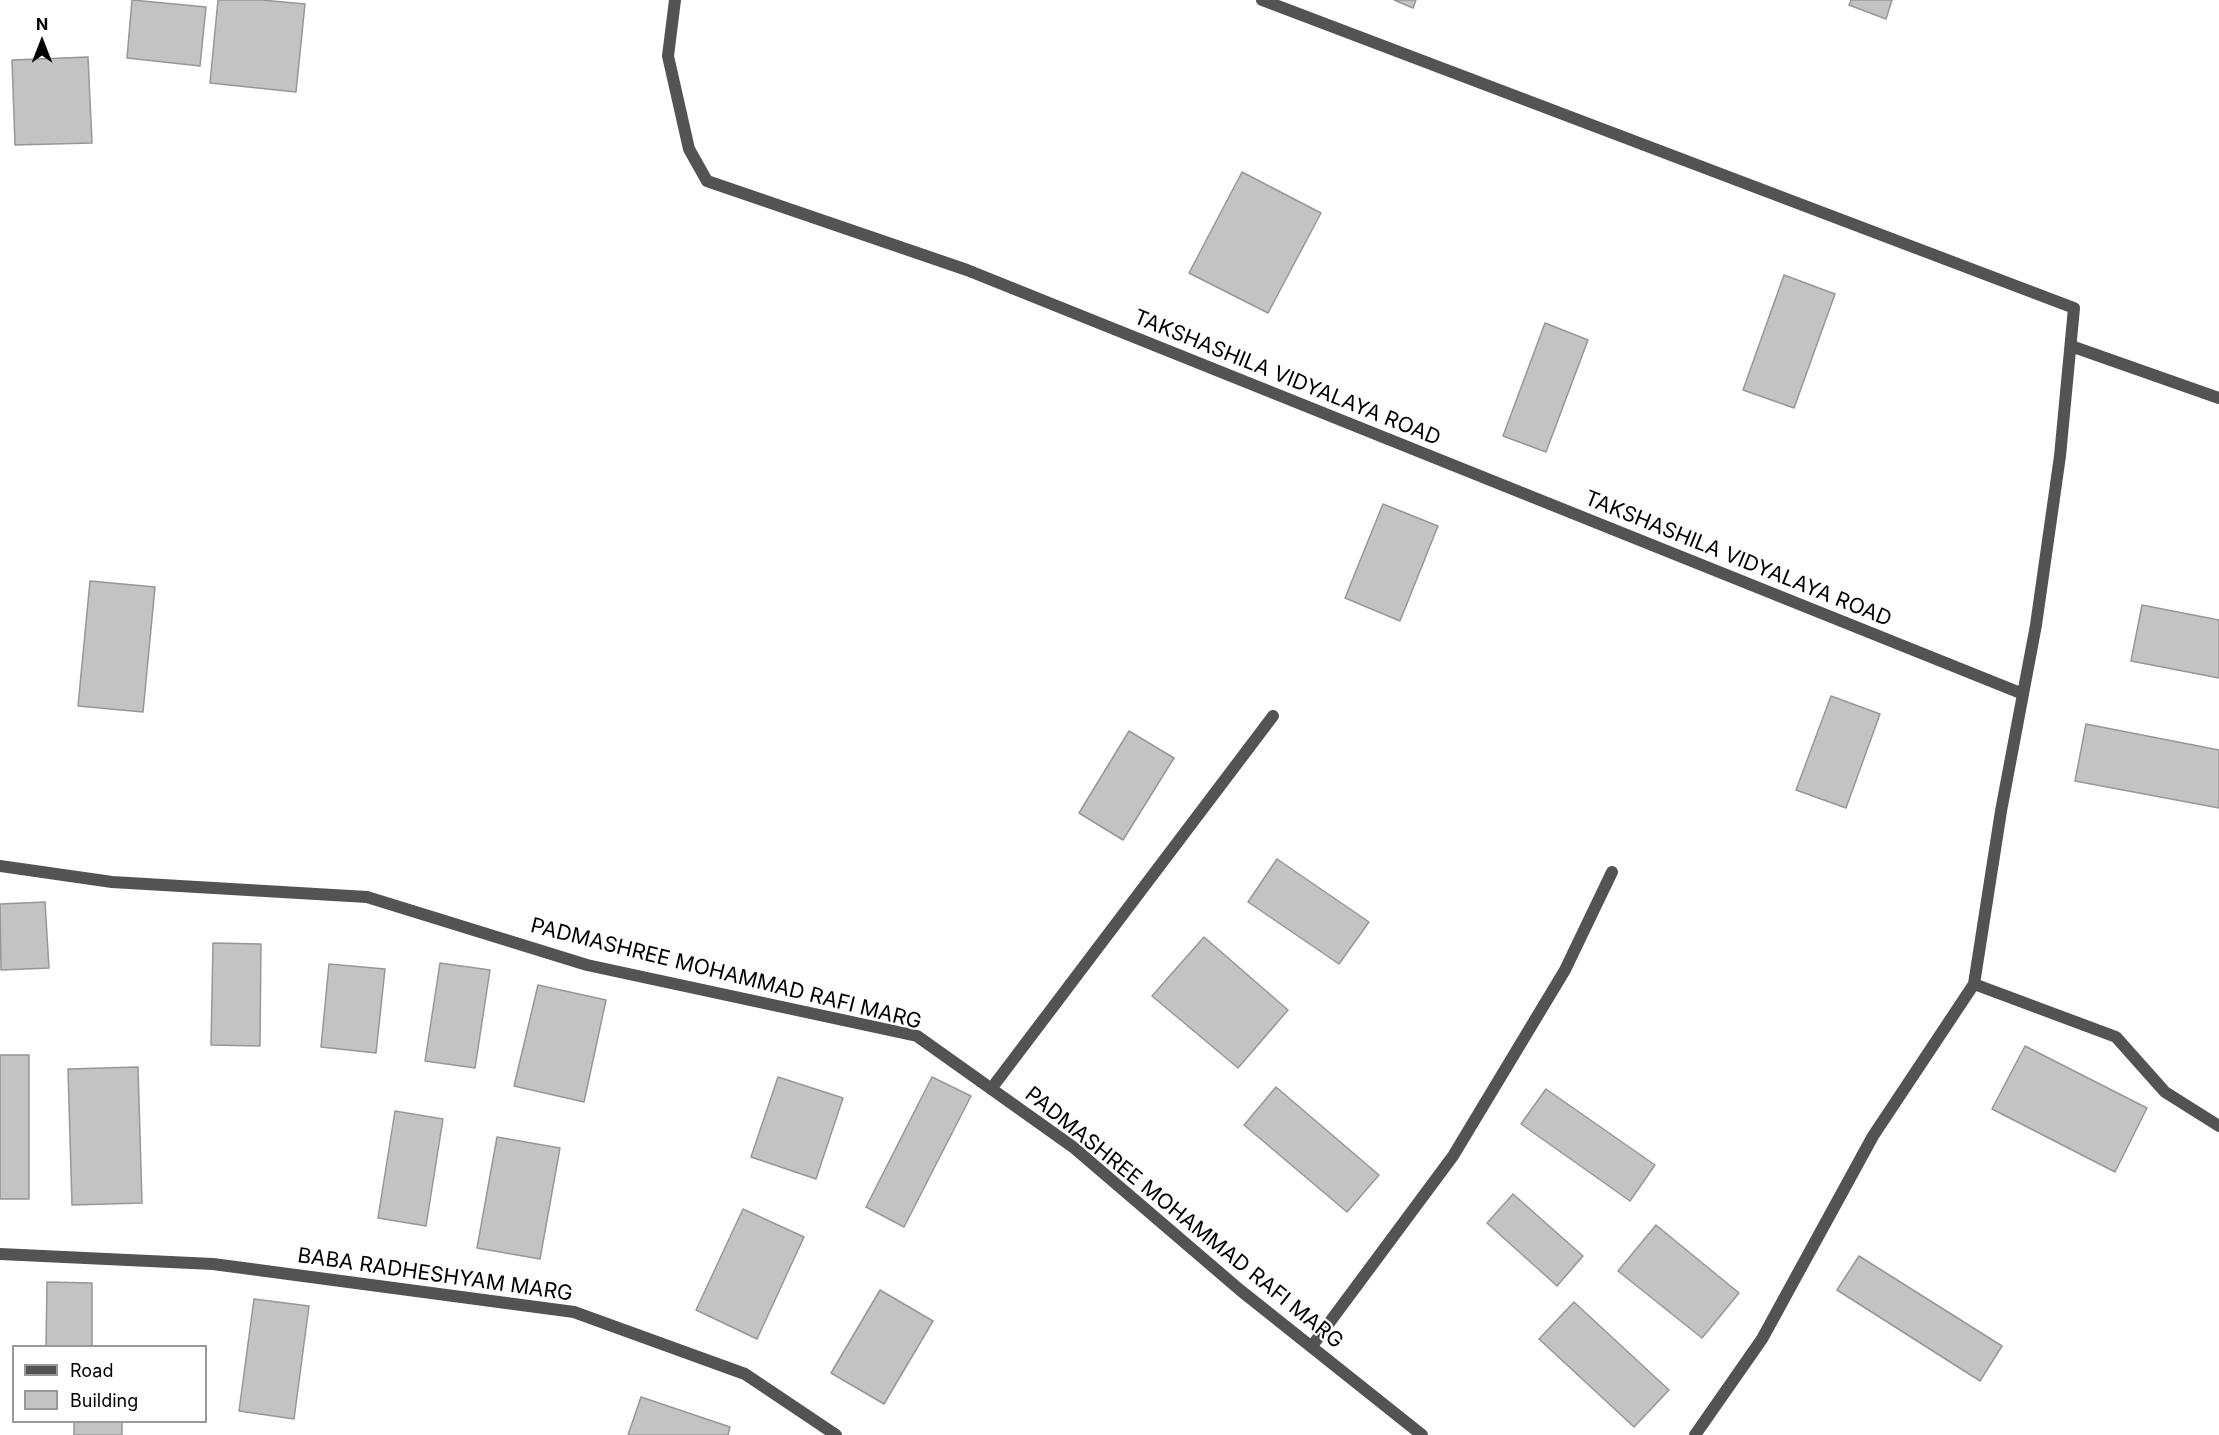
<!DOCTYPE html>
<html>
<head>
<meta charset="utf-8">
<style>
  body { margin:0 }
  #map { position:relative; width:2219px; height:1435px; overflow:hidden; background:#fff; font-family:Inter,sans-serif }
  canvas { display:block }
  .legend { position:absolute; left:12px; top:1345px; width:195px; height:78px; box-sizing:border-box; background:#fff; border:2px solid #999; margin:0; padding:8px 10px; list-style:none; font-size:18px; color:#000 }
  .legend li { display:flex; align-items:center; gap:12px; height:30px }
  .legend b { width:30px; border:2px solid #999 }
  .north { position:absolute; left:12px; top:12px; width:60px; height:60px; -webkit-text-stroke:4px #fff; paint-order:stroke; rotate:0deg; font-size:16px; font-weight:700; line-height:24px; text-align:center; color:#000 }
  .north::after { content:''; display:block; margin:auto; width:21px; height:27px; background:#000; clip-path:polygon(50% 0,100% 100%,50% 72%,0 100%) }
</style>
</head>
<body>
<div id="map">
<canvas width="2219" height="1435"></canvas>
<ul class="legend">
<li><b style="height:8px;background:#535353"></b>Road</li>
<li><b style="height:16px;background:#c3c3c3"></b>Building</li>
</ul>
<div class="north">N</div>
</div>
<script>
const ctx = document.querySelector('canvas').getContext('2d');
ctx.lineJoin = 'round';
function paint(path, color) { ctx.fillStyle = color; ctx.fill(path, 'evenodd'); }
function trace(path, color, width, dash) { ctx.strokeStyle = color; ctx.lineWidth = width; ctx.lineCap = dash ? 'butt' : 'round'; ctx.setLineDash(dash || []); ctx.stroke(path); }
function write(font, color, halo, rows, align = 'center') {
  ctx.font = font + ' Inter,sans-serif'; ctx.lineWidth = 4.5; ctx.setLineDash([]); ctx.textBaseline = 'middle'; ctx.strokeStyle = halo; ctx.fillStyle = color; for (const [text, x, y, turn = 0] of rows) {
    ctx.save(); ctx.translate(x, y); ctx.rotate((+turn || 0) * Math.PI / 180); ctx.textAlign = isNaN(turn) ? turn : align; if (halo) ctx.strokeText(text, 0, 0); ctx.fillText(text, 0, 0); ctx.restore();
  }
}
const building = new Path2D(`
  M 132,0 L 206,7 L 200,66 L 127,58 Z
  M 218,0 L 262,0 L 305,4 L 296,92 L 210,83 Z
  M 1394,0 L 1416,0 L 1413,8 Z
  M 1851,0 L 1892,0 L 1886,19 L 1849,5 Z
  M 88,57 L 92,143 L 15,145 L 12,60 Z
  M 1242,172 L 1321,213 L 1268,313 L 1189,273 Z
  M 1784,275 L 1835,294 L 1794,408 L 1743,390 Z
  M 1545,323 L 1588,340 L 1546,452 L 1503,436 Z
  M 1383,504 L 1438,526 L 1400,621 L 1345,598 Z
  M 90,581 L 155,587 L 143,712 L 78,706 Z
  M 2142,605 L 2219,620 L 2219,678 L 2131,661 Z
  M 1831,696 L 1880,714 L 1846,808 L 1796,790 Z
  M 2086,724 L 2219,750 L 2219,808 L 2075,781 Z
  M 1129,731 L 1174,758 L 1123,840 L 1079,813 Z
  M 1277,859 L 1369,922 L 1339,964 L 1248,902 Z
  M 45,902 L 49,968 L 1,970 L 0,904 Z
  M 1204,937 L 1288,1010 L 1238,1068 L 1152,996 Z
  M 213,943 L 261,944 L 260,1046 L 211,1045 Z
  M 440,963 L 490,970 L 475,1068 L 425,1061 Z
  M 329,964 L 385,969 L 376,1053 L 321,1047 Z
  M 538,985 L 606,1000 L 584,1102 L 514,1086 Z
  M 2025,1046 L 2147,1108 L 2115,1172 L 1992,1109 Z
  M 0,1055 L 29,1055 L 29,1199 L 0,1199 Z
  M 138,1067 L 142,1203 L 72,1205 L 68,1069 Z
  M 778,1077 L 843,1098 L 816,1179 L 751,1157 Z
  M 932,1077 L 971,1096 L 904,1227 L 866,1207 Z
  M 1276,1087 L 1379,1175 L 1347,1212 L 1244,1125 Z
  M 1546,1089 L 1655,1165 L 1630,1201 L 1521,1124 Z
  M 395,1111 L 443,1119 L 426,1226 L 378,1218 Z
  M 497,1137 L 560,1148 L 540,1259 L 477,1248 Z
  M 1513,1194 L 1583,1256 L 1557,1286 L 1487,1223 Z
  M 743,1209 L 804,1237 L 757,1339 L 696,1310 Z
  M 1656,1225 L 1739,1293 L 1702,1338 L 1618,1271 Z
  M 1859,1256 L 2002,1346 L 1980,1381 L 1837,1290 Z
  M 47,1282 L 92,1283 L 92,1346 L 46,1346 Z
  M 880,1290 L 933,1321 L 884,1404 L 831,1373 Z
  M 254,1299 L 309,1306 L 294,1419 L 239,1411 Z
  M 1574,1302 L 1669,1390 L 1634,1427 L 1539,1339 Z
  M 641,1397 L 730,1427 L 728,1435 L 628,1435 Z
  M 74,1422 L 122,1422 L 122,1435 L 74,1435 Z`);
const minor = new Path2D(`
  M 675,0 L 668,56 L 689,149 L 707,181 L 967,270 L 2023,694
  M 1262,0 L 2074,308 L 2060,456 L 2036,625 L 2001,811 L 1974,984 L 1873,1136 L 1762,1339 L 1695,1435
  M 2071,346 L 2219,398
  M 0,866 L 112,882 L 367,897 L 587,965 L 917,1036 L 1073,1147 L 1240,1290 L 1422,1435
  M 1974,984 L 2116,1037 L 2165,1092 L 2219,1126
  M 991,1089 L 1273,716
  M 0,1254 L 213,1264 L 574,1312 L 745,1374 L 836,1435
  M 1312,1346 L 1453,1156 L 1565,970 L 1612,872`);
const streetNames = [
  ["TAKSHASHILA VIDYALAYA ROAD",1287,378,22],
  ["TAKSHASHILA VIDYALAYA ROAD",1738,559,22],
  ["PADMASHREE MOHAMMAD RAFI MARG",726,974,14],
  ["PADMASHREE MOHAMMAD RAFI MARG",1184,1218,39],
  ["BABA RADHESHYAM MARG",435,1275,8]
];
paint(building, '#c3c3c3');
trace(building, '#979797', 1.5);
trace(minor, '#535353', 12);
write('21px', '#000', '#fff', streetNames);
</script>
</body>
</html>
